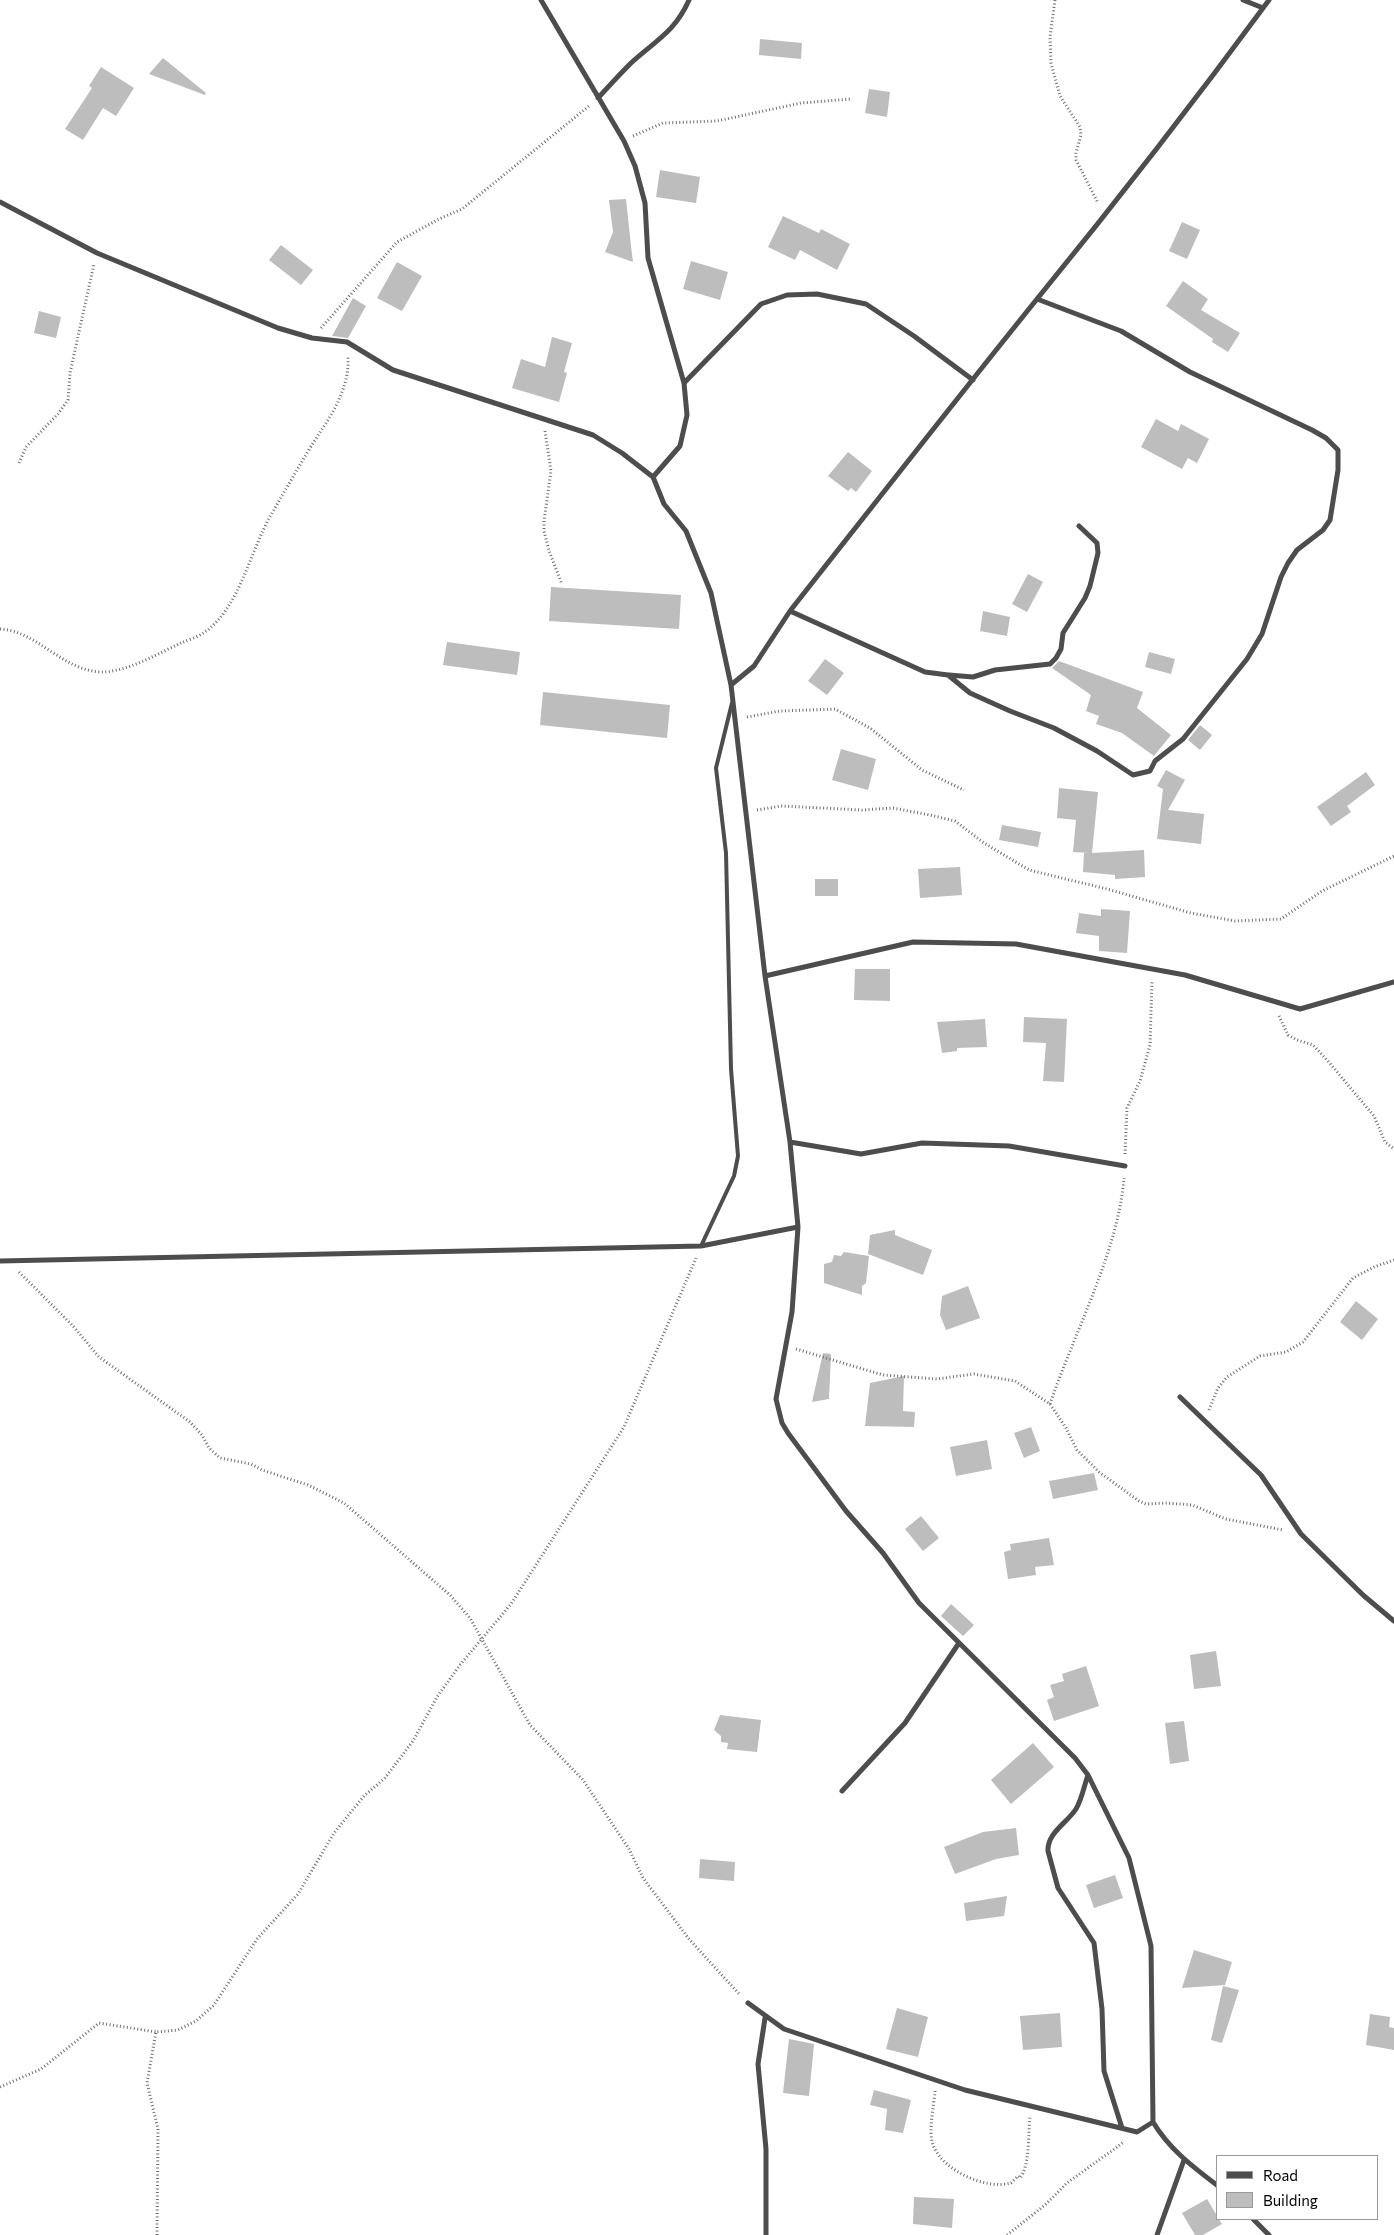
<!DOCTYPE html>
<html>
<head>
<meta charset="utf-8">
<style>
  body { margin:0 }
  #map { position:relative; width:1394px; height:2235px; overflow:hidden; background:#fff; font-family:Commissioner,sans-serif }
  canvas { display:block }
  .legend { position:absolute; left:1216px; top:2155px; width:162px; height:65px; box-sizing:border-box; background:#fff; border:1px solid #999; margin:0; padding:6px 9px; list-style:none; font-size:15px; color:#000 }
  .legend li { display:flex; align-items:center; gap:10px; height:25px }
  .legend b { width:25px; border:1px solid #999 }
</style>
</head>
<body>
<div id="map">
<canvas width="1394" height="2235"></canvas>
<ul class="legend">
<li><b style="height:6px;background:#4d4d4d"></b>Road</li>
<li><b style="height:14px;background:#bdbdbd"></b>Building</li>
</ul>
</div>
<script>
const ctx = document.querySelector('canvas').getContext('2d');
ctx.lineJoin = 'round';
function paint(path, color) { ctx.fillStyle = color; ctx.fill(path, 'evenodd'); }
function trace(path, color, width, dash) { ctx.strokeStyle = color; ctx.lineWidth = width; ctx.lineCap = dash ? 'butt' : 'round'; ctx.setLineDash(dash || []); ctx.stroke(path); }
const building = new Path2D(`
  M 760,39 L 802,43 L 801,59 L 759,55 Z
  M 163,58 L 206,93 L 205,95 L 149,74 Z
  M 101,67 L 134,88 L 116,116 L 103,108 L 83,140 L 65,129 L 92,88 L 89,86 Z
  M 869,89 L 890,92 L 887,117 L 865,113 Z
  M 660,170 L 700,177 L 696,203 L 656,197 Z
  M 626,199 L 631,246 L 633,262 L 605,252 L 613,232 L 609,200 Z
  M 783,216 L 819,233 L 821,229 L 850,244 L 837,270 L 800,250 L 795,260 L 768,247 Z
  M 1182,222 L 1200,230 L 1187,259 L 1169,251 Z
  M 281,245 L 313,270 L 301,285 L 269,260 Z
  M 691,261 L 728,272 L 720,300 L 683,289 Z
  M 397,262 L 422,276 L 402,311 L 377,298 Z
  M 1183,281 L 1208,299 L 1201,310 L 1240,333 L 1228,352 L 1212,342 L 1213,339 L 1166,306 Z
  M 353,298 L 366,306 L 348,338 L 332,336 Z
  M 39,311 L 61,317 L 56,338 L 34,333 Z
  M 552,337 L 572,343 L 564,372 L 567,373 L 559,402 L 512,388 L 521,359 L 545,367 Z
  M 1156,419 L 1178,431 L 1181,424 L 1209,439 L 1197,463 L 1188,458 L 1182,469 L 1141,447 Z
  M 848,452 L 872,471 L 856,492 L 851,488 L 848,491 L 828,476 Z
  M 1028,574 L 1043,582 L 1027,612 L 1012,604 Z
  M 551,587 L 681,595 L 679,629 L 549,621 Z
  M 983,611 L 1010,617 L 1007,636 L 980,631 Z
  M 447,642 L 520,652 L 517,675 L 443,665 Z
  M 1149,652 L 1175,659 L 1171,674 L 1145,667 Z
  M 825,659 L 844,673 L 827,695 L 808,681 Z
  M 1059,661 L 1143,692 L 1137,708 L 1171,735 L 1154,756 L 1122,733 L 1096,724 L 1099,716 L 1086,711 L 1091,695 L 1052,668 Z
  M 543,692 L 670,705 L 667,738 L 540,725 Z
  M 1200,725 L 1212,735 L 1200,750 L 1188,740 Z
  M 841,749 L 876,759 L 868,790 L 832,780 Z
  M 1166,770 L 1185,780 L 1168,810 L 1204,814 L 1201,844 L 1157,839 L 1163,789 L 1157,786 Z
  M 1366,772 L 1375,785 L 1347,806 L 1351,812 L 1331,826 L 1317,807 Z
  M 1059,788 L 1098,792 L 1092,853 L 1144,850 L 1145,877 L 1115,879 L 1115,875 L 1083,872 L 1084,853 L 1089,853 L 1073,852 L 1076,820 L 1057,818 Z
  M 1002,825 L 1041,832 L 1038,847 L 999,840 Z
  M 960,867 L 962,895 L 920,898 L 918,869 Z
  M 815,879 L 838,879 L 838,896 L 815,896 Z
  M 1101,909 L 1130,911 L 1127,953 L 1099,951 L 1099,936 L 1076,933 L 1079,913 L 1101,916 Z
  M 855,969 L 890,969 L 890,1001 L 854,1000 Z
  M 1024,1017 L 1067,1019 L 1064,1082 L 1043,1081 L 1046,1043 L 1023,1042 Z
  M 985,1019 L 987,1047 L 957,1048 L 957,1051 L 942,1053 L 937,1022 Z
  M 895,1230 L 895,1235 L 932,1250 L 923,1275 L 868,1254 L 870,1235 Z
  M 844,1252 L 869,1256 L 866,1283 L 862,1286 L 862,1295 L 824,1283 L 824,1264 L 832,1262 L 834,1255 L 841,1256 Z
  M 968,1286 L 980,1318 L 946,1330 L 940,1315 L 942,1296 Z
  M 1356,1301 L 1378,1319 L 1362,1340 L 1340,1322 Z
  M 823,1353 L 831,1354 L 829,1399 L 812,1402 Z
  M 904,1376 L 903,1411 L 915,1412 L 914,1427 L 865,1426 L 870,1383 Z
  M 1031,1427 L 1040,1451 L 1024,1458 L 1014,1433 Z
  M 987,1440 L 992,1469 L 956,1476 L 950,1447 Z
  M 1094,1473 L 1098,1490 L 1053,1499 L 1049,1481 Z
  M 921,1516 L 939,1538 L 923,1551 L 905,1529 Z
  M 1049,1538 L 1054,1565 L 1035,1567 L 1036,1575 L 1008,1579 L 1004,1552 L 1011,1550 L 1010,1544 Z
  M 951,1604 L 974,1625 L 963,1636 L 941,1616 Z
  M 1216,1651 L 1221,1686 L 1194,1689 L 1190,1655 Z
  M 1086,1666 L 1099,1706 L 1054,1721 L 1047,1700 L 1054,1697 L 1050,1685 L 1064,1681 L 1062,1674 Z
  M 720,1715 L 761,1720 L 757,1752 L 727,1749 L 728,1743 L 721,1742 L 721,1736 L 714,1730 Z
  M 1184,1721 L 1189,1761 L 1170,1764 L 1165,1723 Z
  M 1033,1743 L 1054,1767 L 1011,1804 L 991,1780 Z
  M 1016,1828 L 1019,1855 L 996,1859 L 955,1874 L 944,1847 L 983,1832 Z
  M 700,1859 L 735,1862 L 734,1881 L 699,1878 Z
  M 1115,1875 L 1123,1898 L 1094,1908 L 1086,1885 Z
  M 1007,1896 L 1004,1916 L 966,1921 L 964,1903 Z
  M 1194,1950 L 1232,1962 L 1225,1985 L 1182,1988 Z
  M 1223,1986 L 1239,1990 L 1222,2043 L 1211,2040 Z
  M 897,2008 L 928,2017 L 918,2057 L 886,2049 Z
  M 1060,2013 L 1062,2047 L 1023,2050 L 1020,2016 Z
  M 1370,2014 L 1390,2017 L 1389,2027 L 1394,2028 L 1394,2050 L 1366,2045 Z
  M 789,2039 L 814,2044 L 809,2096 L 783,2093 Z
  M 874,2090 L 911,2100 L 903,2133 L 885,2130 L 887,2109 L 870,2105 Z
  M 914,2197 L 954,2199 L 952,2228 L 913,2224 Z
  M 1207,2199 L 1222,2224 L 1203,2235 L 1195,2235 L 1182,2213 Z`);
const path = new Path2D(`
  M 1055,0 L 1050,37 L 1051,63 L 1060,96 L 1080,127 L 1081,135 L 1076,153 L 1076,160 L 1098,203
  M 633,136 L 663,123 L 717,121 L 801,103 L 851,99
  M 321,328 L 397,242 L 439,219 L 462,209 L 589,106
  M 545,431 L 551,471 L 544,521 L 544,531 L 549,551 L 562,584
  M 19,463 L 26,447 L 58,414 L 68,400 L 70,373 L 94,264
  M 0,629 C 38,631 63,672 103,672 C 129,671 157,654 181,643 C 188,640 198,637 205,632 C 240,607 250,551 271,515 C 283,494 295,473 307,453 C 317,436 328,422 337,404 C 344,389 349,374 348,357
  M 747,717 L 780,711 L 835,709 L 870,728 L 922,770 L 964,790
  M 757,810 L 781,806 L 862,810 L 893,808 L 930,815 L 955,821 L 984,843 L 1029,870 L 1107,889 L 1191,913 L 1235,921 L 1281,919 L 1322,891 L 1394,856
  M 1279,1016 L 1288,1035 L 1297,1040 L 1313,1045 L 1327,1060 L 1374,1116 L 1385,1142 L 1394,1149
  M 1125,1154 L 1127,1108 L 1140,1081 L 1150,1045 L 1152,980
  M 19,1272 L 73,1326 L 99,1357 L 190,1422 L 202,1435 L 209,1448 L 220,1458 L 251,1464 L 262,1470 L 308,1485 L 344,1503 L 450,1595 L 470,1618 L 530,1725 L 583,1780 L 629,1849 L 643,1878 L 689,1939 L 740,1995
  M 796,1349 L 883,1375 L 937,1379 L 974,1374 L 1015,1381 L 1050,1404 L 1066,1428 L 1077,1450 L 1099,1472 L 1139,1501 L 1146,1504 L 1167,1503 L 1192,1505 L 1226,1519 L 1283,1530
  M 1050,1404 C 1074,1333 1118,1252 1124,1178
  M 1209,1410 L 1218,1388 L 1227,1377 L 1260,1356 L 1286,1352 L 1303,1342 L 1353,1278 L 1374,1267 L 1394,1260
  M 0,2087 L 41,2069 L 99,2023 L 156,2032
  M 935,2091 C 934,2107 928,2130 933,2145 C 943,2171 986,2190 1011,2183 L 1018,2176 L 1020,2178 C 1030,2166 1028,2133 1030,2117
  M 157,2235 L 158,2129 L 147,2083 L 156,2032 L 178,2030 L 196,2021 L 214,2005 L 257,1939 L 298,1894 L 334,1833 L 364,1796 L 385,1778 L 413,1741 L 437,1697 L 460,1665 L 511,1604 L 624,1427 L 696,1258
  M 1007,2235 L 1045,2205 L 1067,2183 L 1124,2142`);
const lane = new Path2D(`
  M 701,1246 L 734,1176 L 738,1156 L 731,1069 L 726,853 L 716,768 L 732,703`);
const street = new Path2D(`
  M 541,0 L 624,141 L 635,166 L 645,203 L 648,258 L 684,383 L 687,415 L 680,446 L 653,477
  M 1243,0 L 1263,8
  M 598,98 C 609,86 620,74 631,63 C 655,41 675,32 689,0
  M 0,202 L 97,253 L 278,328 L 312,338 L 347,342 L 393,370 L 593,435 L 622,453 L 653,477 L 664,504 L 686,531 L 711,593 L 731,685 L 765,976 L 790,1142 L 798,1227 L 792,1312 L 776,1399 L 782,1423 L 788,1433 L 846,1511 L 883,1553 L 919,1603 L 1075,1758 L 1088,1775 L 1129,1858 L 1151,1946 L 1153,2122 C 1169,2149 1193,2167 1218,2186
  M 684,383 L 761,304 L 787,295 L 817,294 L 866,304 L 914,336 L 973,380
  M 790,611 L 925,672 L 948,675 L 970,693 L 1010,711 L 1054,728 L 1097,751 L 1133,775 L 1150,771 L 1155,761 L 1183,739 L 1247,659 L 1262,634 L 1281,577 L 1288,563 L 1297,550 L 1323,530 L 1330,520 L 1338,470 L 1338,450 L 1326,438 L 1312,430 L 1190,372 L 1121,331 L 1037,299
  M 949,675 L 973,677 L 995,670 L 1050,664 L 1056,658 L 1061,649 L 1063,633 L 1085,598 L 1090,586 L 1098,553 L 1097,543 L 1079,526
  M 731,685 L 754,666 L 790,611 C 872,507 954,402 1037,299 C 1117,201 1194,102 1269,0
  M 765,976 L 913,942 L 1016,944 L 1185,975 L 1300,1009 L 1394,982
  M 790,1142 L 861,1154 L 922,1143 L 1009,1146 L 1125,1166
  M 0,1261 L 701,1246 L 798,1227
  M 1180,1397 L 1261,1475 L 1301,1534 L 1363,1595 L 1394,1621
  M 1088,1775 C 1084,1786 1082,1799 1076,1809 C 1067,1823 1047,1833 1048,1851 L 1058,1888 L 1094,1943 L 1102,2009 L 1104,2071 L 1122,2128
  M 842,1791 L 905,1723 L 959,1643
  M 748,2003 L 784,2029 L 965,2090 L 1137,2132 L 1153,2122
  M 765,2018 L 758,2064 L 766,2149 L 766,2235
  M 1253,2219 L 1269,2235
  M 1157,2235 L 1184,2160`);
paint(building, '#bdbdbd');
trace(path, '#6f6f6f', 3, [1, 2.5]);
trace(lane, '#4d4d4d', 4);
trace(street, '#4d4d4d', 5);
</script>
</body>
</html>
